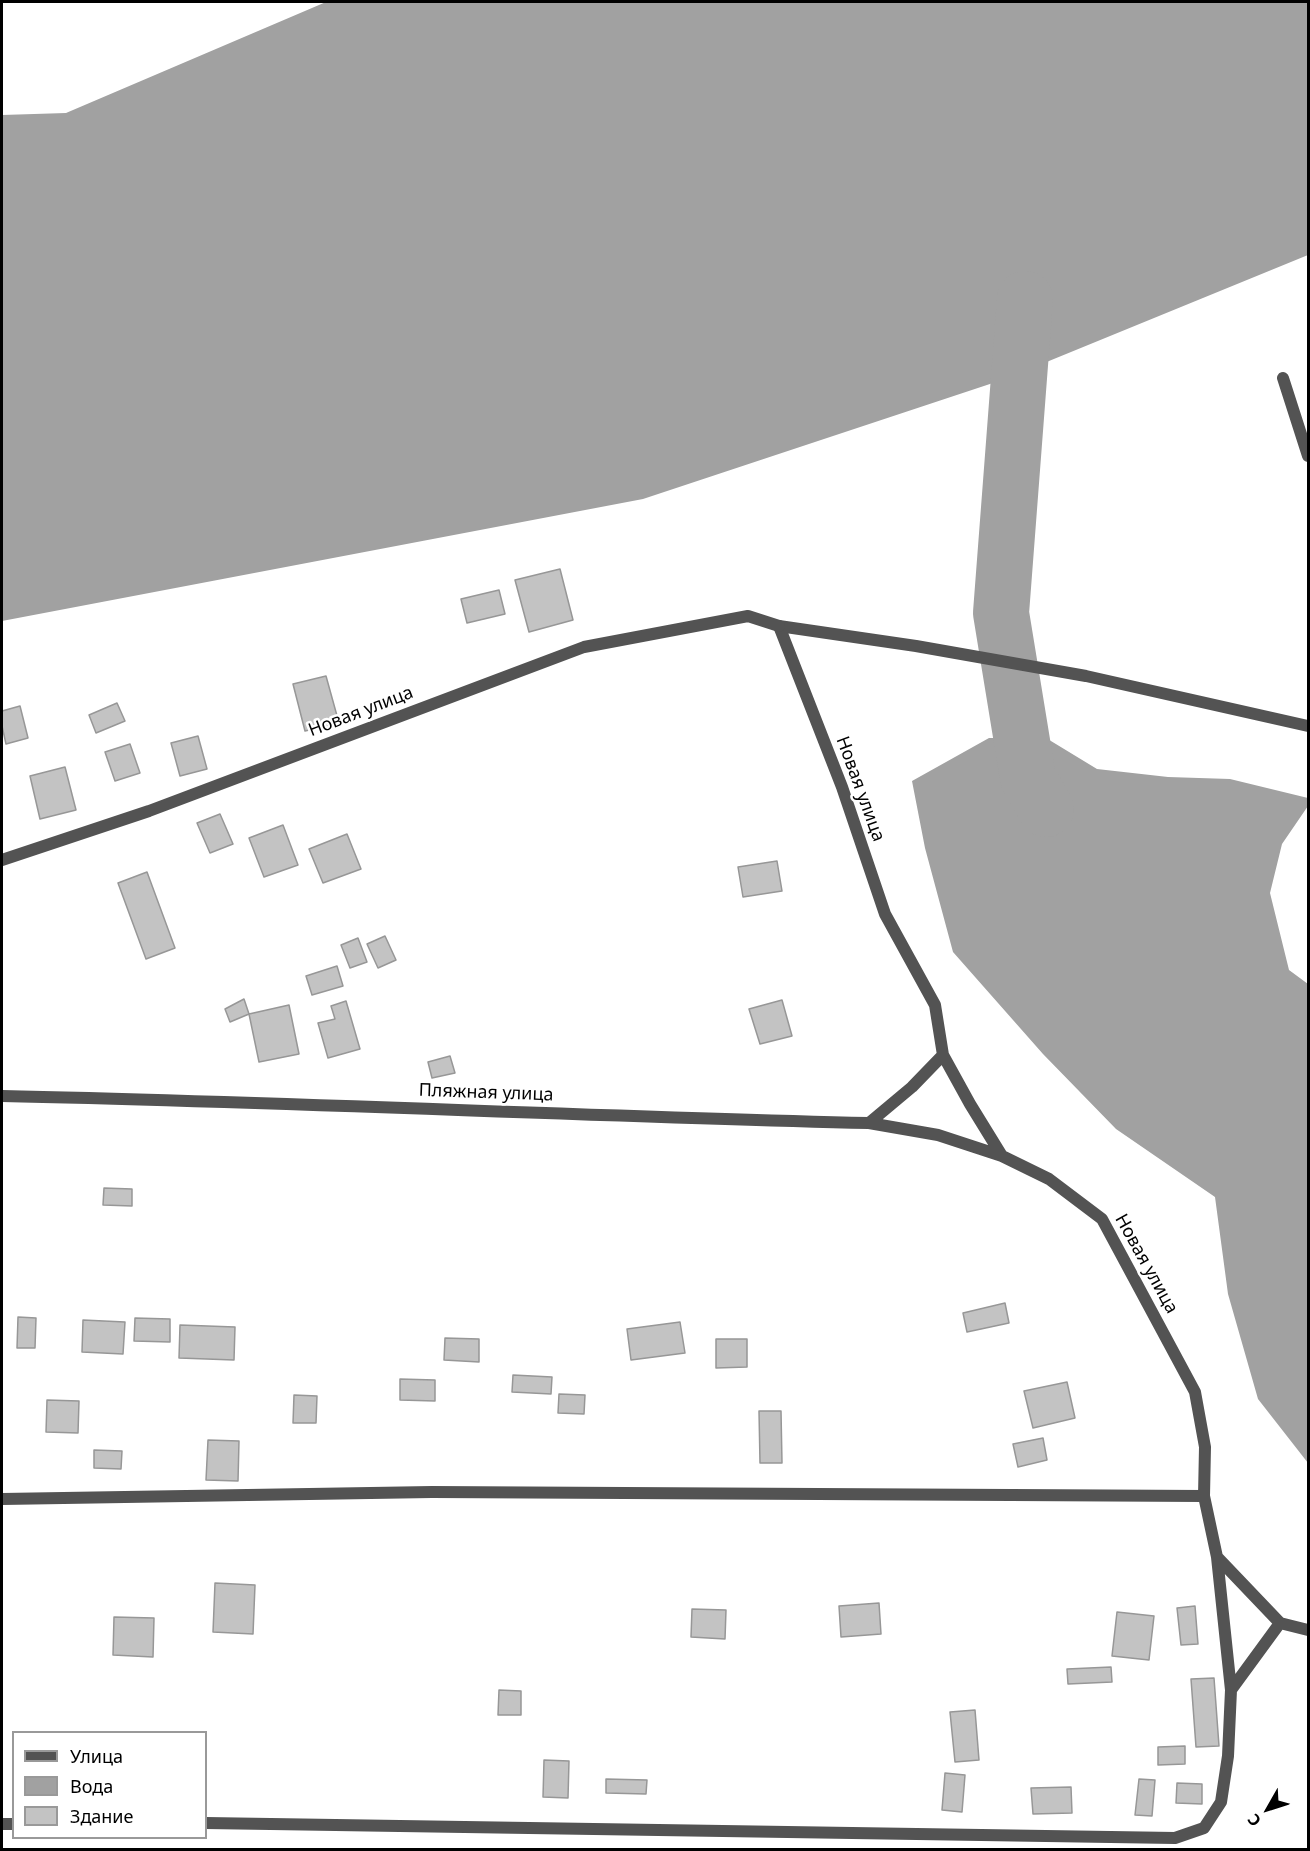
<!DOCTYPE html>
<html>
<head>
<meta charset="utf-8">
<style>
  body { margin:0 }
  #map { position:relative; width:1310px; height:1851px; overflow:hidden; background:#fff; font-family:"Noto Sans",sans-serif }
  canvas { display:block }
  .frame { position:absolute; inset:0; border:3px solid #000; pointer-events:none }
  .legend { position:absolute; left:12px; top:1731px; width:195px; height:108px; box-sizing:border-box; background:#fff; border:2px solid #999; margin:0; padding:8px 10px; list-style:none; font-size:18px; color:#000 }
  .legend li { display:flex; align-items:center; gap:12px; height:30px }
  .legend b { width:30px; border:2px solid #999 }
  .north { position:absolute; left:1238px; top:1779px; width:60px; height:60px; -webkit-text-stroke:4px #fff; paint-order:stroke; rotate:231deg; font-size:16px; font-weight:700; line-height:24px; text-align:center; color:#000 }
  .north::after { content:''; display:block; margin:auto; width:21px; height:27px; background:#000; clip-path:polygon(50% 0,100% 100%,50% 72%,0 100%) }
</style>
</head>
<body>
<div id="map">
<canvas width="1310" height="1851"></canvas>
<div class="frame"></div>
<ul class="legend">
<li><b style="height:8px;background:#535353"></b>Улица</li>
<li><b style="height:16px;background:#a1a1a1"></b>Вода</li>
<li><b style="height:16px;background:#c3c3c3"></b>Здание</li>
</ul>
<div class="north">С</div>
</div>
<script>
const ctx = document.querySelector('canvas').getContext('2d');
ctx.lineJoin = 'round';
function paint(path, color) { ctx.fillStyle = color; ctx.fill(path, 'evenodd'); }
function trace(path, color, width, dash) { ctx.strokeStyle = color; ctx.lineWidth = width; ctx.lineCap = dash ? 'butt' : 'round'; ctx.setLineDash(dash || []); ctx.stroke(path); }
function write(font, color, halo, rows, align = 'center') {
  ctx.font = font + ' "Noto Sans",sans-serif'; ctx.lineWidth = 5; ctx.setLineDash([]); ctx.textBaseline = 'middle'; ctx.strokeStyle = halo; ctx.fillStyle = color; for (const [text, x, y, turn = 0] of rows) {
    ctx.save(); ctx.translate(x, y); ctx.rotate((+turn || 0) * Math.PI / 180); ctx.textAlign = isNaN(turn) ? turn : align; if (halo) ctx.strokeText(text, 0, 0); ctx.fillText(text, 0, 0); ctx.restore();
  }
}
const water = new Path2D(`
  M 326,2 L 1308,2 L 1308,255 L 1005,379 L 643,499 L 2,621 L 2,115 L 66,113 Z
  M 989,738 L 1046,738 L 1097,769 L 1168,777 L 1230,779 L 1308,798 L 1308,806 L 1282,844 L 1270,893 L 1289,970 L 1308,984 L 1308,1463 L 1258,1399 L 1228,1294 L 1215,1197 L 1116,1129 L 1043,1054 L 953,952 L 925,848 L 912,781 Z`);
const river = new Path2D(`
  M 1025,299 L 1001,613 L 1028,778 L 1046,809`);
const building = new Path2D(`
  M 560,569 L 573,620 L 529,632 L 515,580 Z
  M 499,590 L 505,614 L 467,623 L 461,599 Z
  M 326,676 L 339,723 L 305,731 L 293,684 Z
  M 117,703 L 125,721 L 96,733 L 89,715 Z
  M 20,706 L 28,738 L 6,744 L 2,726 L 2,711 Z
  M 198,736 L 207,769 L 180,776 L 171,743 Z
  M 130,744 L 140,773 L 115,781 L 105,752 Z
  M 65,767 L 76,810 L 40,819 L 30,776 Z
  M 220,814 L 233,844 L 210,853 L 197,823 Z
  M 283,825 L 298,865 L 264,877 L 249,838 Z
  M 347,834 L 361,869 L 323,883 L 309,849 Z
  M 777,861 L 782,891 L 743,897 L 738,867 Z
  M 147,872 L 175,948 L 146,959 L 118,883 Z
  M 385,936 L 396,960 L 378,968 L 367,944 Z
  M 358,938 L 367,962 L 350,968 L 341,945 Z
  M 337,966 L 343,986 L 312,995 L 306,976 Z
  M 244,999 L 249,1014 L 230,1022 L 225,1009 Z
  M 782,1000 L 792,1036 L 760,1044 L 749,1009 Z
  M 346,1001 L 360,1049 L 328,1058 L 318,1023 L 335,1019 L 331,1006 Z
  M 289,1005 L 299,1054 L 259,1062 L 249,1014 Z
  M 450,1056 L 455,1073 L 432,1078 L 428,1062 Z
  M 104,1188 L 132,1189 L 132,1206 L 103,1205 Z
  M 1005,1303 L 1009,1323 L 967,1332 L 963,1313 Z
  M 18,1317 L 36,1318 L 35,1348 L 17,1348 Z
  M 135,1318 L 170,1319 L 170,1342 L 134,1341 Z
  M 83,1320 L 125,1322 L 123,1354 L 82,1352 Z
  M 680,1322 L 685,1353 L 631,1360 L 627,1329 Z
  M 180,1325 L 235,1327 L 234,1360 L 179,1358 Z
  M 445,1338 L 479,1339 L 479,1362 L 444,1360 Z
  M 716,1339 L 747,1339 L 747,1367 L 716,1368 Z
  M 513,1375 L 552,1377 L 551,1394 L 512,1392 Z
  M 400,1379 L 435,1380 L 435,1401 L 400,1400 Z
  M 1067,1382 L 1075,1418 L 1033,1428 L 1024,1391 Z
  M 559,1394 L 585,1395 L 584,1414 L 558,1413 Z
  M 294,1395 L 317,1396 L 316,1423 L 293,1423 Z
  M 47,1400 L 79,1401 L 78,1433 L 46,1432 Z
  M 759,1411 L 781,1411 L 782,1463 L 760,1463 Z
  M 1043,1438 L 1047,1460 L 1018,1467 L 1013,1444 Z
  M 208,1440 L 239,1441 L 238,1481 L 206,1480 Z
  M 94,1450 L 122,1451 L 121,1469 L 94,1468 Z
  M 215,1583 L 255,1585 L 253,1634 L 213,1632 Z
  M 879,1603 L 881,1634 L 841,1637 L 839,1606 Z
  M 1195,1606 L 1198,1644 L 1181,1645 L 1177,1608 Z
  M 692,1609 L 726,1610 L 725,1639 L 691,1637 Z
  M 1117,1612 L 1154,1616 L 1149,1660 L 1112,1656 Z
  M 114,1617 L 154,1618 L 153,1657 L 113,1655 Z
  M 1111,1667 L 1112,1682 L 1068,1684 L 1067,1669 Z
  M 1214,1678 L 1219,1746 L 1196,1747 L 1191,1679 Z
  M 499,1690 L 521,1691 L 521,1715 L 498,1715 Z
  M 975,1710 L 979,1760 L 955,1762 L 950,1712 Z
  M 1185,1746 L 1185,1764 L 1158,1765 L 1158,1747 Z
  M 544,1760 L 569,1761 L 568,1798 L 543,1797 Z
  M 945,1773 L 965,1775 L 962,1812 L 942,1810 Z
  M 606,1779 L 647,1780 L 646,1794 L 606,1793 Z
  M 1139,1779 L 1155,1780 L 1152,1816 L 1135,1815 Z
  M 1177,1783 L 1202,1784 L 1202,1804 L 1176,1803 Z
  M 1071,1787 L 1072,1813 L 1033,1814 L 1031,1788 Z`);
const minor = new Path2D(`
  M 1283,378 L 1308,456
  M 1308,726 L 1086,676 L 916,646 L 779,626 L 842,787 L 885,914 L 935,1005 L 943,1055 L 970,1104 L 1002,1156 L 1049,1179 L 1102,1219 L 1195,1392 L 1205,1447 L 1204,1496 L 1217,1557 L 1280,1623 L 1308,1630
  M 2,1096 C 291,1102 580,1116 869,1123 L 912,1087 L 943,1055
  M 869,1123 L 938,1135 L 1002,1156
  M 2,1499 L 432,1492 L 1204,1496
  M 1217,1557 L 1231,1690
  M 206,1823 L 1175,1838 L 1204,1828 L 1221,1802 L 1228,1756 L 1231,1690 L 1280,1623
  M 2,1824 L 14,1824`);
const tertiary = new Path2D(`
  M 2,860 L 149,811 L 584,647 L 748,616 L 779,626`);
const streetNames = [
  ["Новая улица",361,712,-21],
  ["Новая улица",860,789,70],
  ["Пляжная улица",486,1093,2],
  ["Новая улица",1146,1264,61]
];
paint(water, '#a1a1a1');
trace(river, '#a1a1a1', 56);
paint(building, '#c3c3c3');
trace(building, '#979797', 1.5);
trace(minor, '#535353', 12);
trace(tertiary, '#535353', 12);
write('18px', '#000', '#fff', streetNames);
</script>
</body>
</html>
